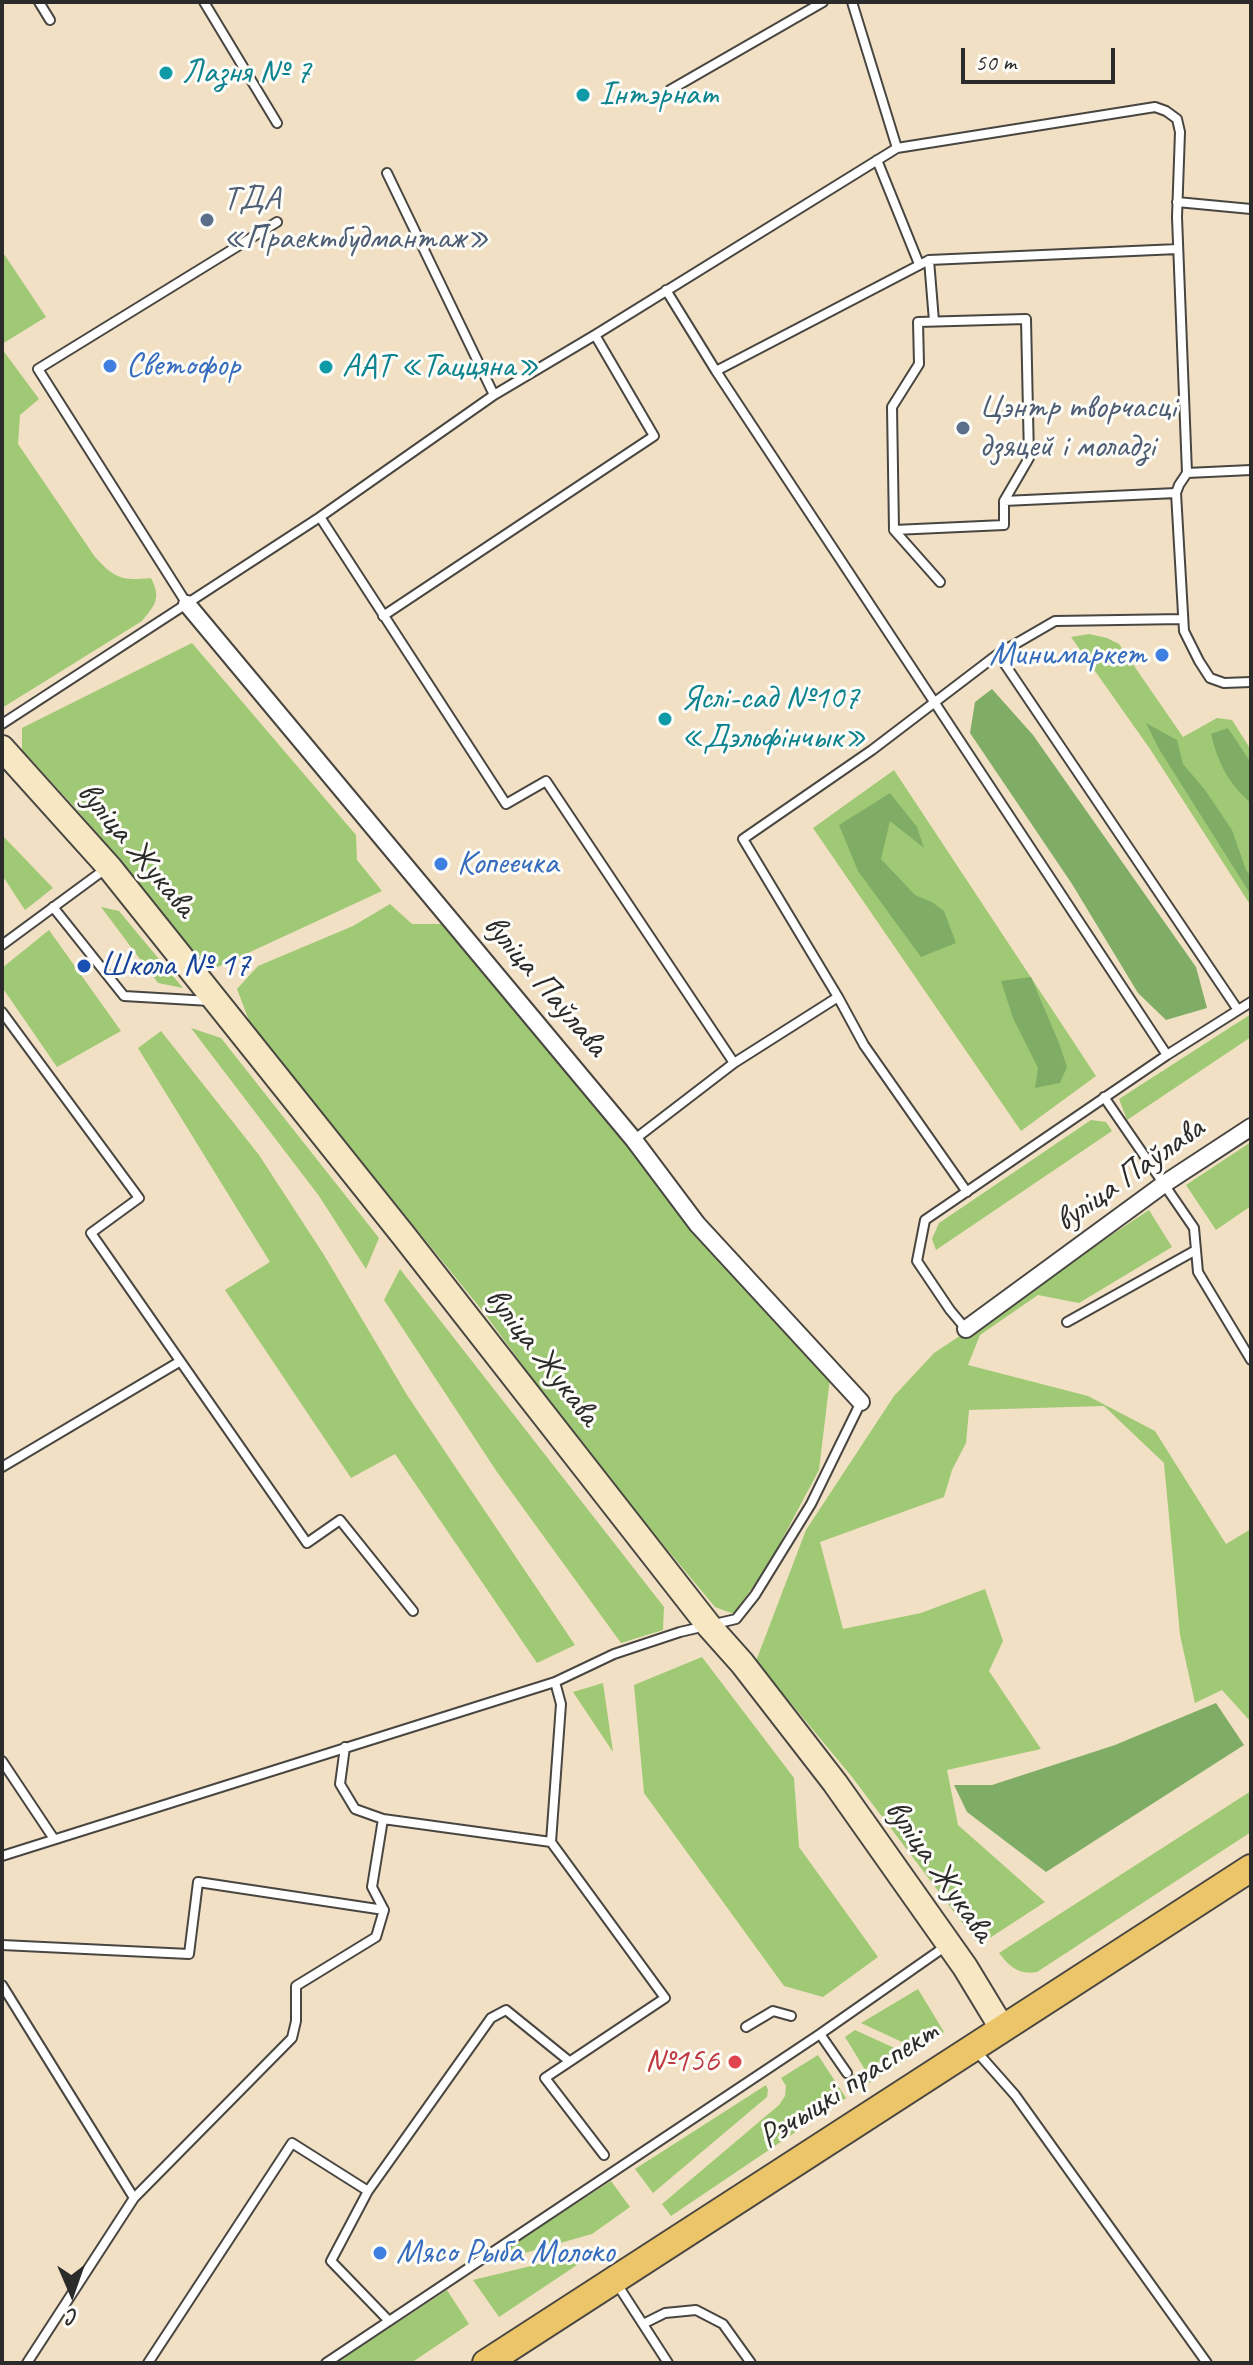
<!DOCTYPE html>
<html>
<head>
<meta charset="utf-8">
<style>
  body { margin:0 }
  #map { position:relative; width:1253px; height:2365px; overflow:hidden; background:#f1e0c3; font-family:Caveat,sans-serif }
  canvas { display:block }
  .frame { position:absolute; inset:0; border:4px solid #2b2b2b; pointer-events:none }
  .north { position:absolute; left:32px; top:2253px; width:80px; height:80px; -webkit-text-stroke:6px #fdfcf7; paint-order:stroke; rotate:178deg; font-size:22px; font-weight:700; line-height:32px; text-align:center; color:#2b2b2b }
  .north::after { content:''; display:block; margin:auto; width:28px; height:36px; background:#2b2b2b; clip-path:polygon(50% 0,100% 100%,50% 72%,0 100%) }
  .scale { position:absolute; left:961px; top:48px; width:154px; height:36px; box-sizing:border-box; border:4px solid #2b2b2b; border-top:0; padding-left:10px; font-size:24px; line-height:28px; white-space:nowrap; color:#2b2b2b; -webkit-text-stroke:6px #fdfcf7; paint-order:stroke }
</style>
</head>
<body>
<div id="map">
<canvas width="1253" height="2365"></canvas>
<div class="frame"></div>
<div class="north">С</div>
<div class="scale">50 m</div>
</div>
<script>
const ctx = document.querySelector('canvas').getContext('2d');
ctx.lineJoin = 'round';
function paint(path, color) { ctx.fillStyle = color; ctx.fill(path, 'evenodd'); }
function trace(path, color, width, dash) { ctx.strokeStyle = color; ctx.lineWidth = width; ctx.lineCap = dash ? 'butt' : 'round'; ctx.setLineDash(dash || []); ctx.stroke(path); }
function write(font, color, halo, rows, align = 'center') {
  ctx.font = font + ' Caveat,sans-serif'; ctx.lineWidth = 6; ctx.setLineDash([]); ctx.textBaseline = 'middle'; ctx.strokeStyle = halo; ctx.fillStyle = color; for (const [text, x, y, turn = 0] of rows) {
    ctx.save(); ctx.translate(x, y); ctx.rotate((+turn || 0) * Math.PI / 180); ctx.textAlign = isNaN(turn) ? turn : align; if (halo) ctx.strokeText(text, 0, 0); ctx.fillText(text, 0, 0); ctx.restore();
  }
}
const green = new Path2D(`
  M 2,251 L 46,317 L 2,344 Z
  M 2,349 L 39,399 L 20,415 L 18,444 L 95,557 C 115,579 123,581 151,578 C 161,598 156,604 142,621 L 2,708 Z
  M 1089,634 L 1107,638 L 1119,644 L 1183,737 L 1217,718 L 1232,720 L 1251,750 L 1251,906 L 1150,749 L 1071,637 Z
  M 192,643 L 356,835 L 357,860 L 382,891 L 209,971 L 78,811 L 22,750 L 22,728 Z
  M 894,770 L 1096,1076 L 1021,1131 L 813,828 Z
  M 2,835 L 53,888 L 25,910 L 2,875 Z
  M 390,904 L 412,924 L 443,924 L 633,1154 L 831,1370 L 819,1470 L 770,1562 L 734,1614 L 715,1607 L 586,1452 L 485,1314 L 250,1023 L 237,989 L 258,966 L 353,926 Z
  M 101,907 L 119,911 L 183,988 L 158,983 Z
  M 49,930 L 121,1031 L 57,1067 L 2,987 L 2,968 Z
  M 1251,1014 L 1251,1037 L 1127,1120 L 1119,1099 Z
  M 191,1028 L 221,1038 L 379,1238 L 366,1269 L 319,1196 Z
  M 161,1031 L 259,1155 L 324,1255 L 407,1395 L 575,1645 L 537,1663 L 395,1454 L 351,1478 L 225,1290 L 270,1262 L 138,1048 Z
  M 1091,1120 L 1106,1122 L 1112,1131 L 936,1250 L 932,1239 L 939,1223 Z
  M 1251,1142 L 1251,1206 L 1216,1230 L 1186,1185 Z
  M 1149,1210 L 1172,1247 L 1079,1303 L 1038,1295 L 980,1335 L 968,1365 L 1088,1396 L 1155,1431 L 1226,1544 L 1251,1529 L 1251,1722 L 1222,1690 L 1195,1703 L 1180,1635 L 1164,1463 L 1104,1406 L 969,1410 L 966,1443 L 952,1470 L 944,1497 L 820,1542 L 843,1629 L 921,1613 L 985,1589 L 1003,1641 L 989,1671 L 1041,1749 L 947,1770 L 958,1825 L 1045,1902 L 979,1945 L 852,1777 L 756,1661 L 806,1530 L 894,1396 L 934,1353 Z
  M 400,1269 L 664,1607 L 663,1630 L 621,1643 L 497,1472 L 384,1300 Z
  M 702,1657 L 794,1778 L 799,1847 L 878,1957 L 823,1997 L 784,1986 L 644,1793 L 634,1685 Z
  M 603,1683 L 613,1752 L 573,1692 Z
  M 1251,1791 L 1251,1832 L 1037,1972 C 1018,1975 1010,1967 999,1953 Z
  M 918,1989 L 944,2032 L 917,2049 L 861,2023 Z
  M 855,2030 L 912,2056 L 853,2093 L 845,2080 L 864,2068 L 845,2037 Z
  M 818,2055 L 846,2098 L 671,2216 L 662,2204 L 779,2105 L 785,2096 L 786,2086 L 781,2078 Z
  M 766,2085 L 768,2090 L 767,2097 L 653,2193 L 635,2169 Z
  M 611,2181 L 630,2207 L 592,2234 L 493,2262 L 491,2259 Z
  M 589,2252 L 586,2259 L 499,2317 L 473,2280 Z
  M 447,2290 L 469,2324 L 411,2363 L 336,2363 Z`);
const forest = new Path2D(`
  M 992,689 L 1033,735 L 1196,967 L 1207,1008 L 1166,1020 L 1138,993 L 1072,884 L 970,733 L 975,702 Z
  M 1146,723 L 1177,740 L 1183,764 L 1205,790 L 1232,830 L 1246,870 L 1251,876 L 1251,895 L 1159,749 Z
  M 1228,728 L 1251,763 L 1251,803 C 1228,783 1218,763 1211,734 Z
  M 890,793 L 917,827 L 924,848 L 890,821 L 881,859 L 915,895 L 932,902 L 944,911 L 956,943 L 921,957 L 858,871 L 839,825 Z
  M 1031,977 L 1059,1043 L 1067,1067 L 1060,1083 L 1035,1088 L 1038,1068 L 1013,1018 L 1001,981 Z
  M 1216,1703 L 1244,1745 L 1046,1872 L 967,1812 L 954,1785 L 992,1785 L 1115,1745 Z`);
const lane = new Path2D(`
  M 39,2 L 50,20
  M 204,2 L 277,123
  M 852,2 L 897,148
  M 670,90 L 823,2
  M 877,160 L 919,264
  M 387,173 L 494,395
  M 1177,202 L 1251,209
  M 929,260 L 934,321
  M 666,290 L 716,371 L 1167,1055
  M 716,371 L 929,260 L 1178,249
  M 1187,473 L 1251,470
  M 1004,501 L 1029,458 L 1026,319 L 918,322 L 919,364 L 892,407 L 894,530 L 1004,525 L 1004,501 L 1176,493
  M 320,517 L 506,804 L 546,781 L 734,1063
  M 894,530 L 940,582
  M 187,604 L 38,369 L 277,222
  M 383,616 L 654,436 L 595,335
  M 998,654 L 1238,1010
  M 2,724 L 320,517 L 494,395 L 595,335 L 897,148 L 1155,107 L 1166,111 L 1177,119 L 1180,132 L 1177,217 L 1187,473 L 1179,485 L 1176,493 L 1184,631 L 1199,661 L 1210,678 L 1224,683 L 1251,682
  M 53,907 L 124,996 L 210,1001
  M 2,945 L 108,867
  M 838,997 L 864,1045 L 967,1192
  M 2,1012 L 139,1198 L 91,1233 L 307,1543 L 340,1520 L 413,1611
  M 1104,1097 L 1194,1228 L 1198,1272 L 1251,1360
  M 635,1139 L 734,1063 L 838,997 L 743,839 L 872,750 L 998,654 L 1055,621 L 1183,619
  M 1067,1322 L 1196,1250
  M 966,1329 L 950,1310 L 917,1261 L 925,1220 L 1167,1055 L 1251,1002
  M 2,1467 L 179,1362
  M 555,1682 L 561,1704 L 551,1842 L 665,1998 L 545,2078 L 604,2155
  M 345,1747 L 340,1784 L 355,1809 L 383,1819 L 551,1842
  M 2,1761 L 54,1839
  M 2,1856 L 555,1682 L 614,1654 L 680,1632 L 736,1619 L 755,1595 L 811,1504 L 861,1402
  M 2,1945 L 189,1954 L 198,1882 L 384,1910 L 372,1887 L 383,1819
  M 2,1985 L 134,2198 L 292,2038 L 296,2021 L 296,1986 L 376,1937 L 384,1910
  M 746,2027 L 773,2011 L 791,2016
  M 820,2034 L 847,2073
  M 977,2052 L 1015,2095 L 1207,2363
  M 368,2191 L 331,2261 L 389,2321
  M 617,2284 L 668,2363
  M 643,2324 L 665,2313 L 696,2310 L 723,2324 L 751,2363
  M 27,2363 L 134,2198
  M 148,2363 L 292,2143 L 368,2191 L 491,2018 L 506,2010 L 569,2061
  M 326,2363 L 820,2034 L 946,1946`);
const street = new Path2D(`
  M 187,604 L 634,1140 L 697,1224 L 861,1402
  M 966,1329 L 1164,1184 L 1251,1127`);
const secondary = new Path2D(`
  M 2,748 L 109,867 L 404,1236 L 709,1626 L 742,1663 L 835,1783 L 965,1967 L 1002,2028`);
const primary = new Path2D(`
  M 486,2363 L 1251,1868`);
const markers = [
  [166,73,8,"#0f9aa8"],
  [583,95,8,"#0f9aa8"],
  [207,220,8,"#5c6f8a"],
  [110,366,8,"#3f7fe0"],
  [326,367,8,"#0f9aa8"],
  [963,428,8,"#5c6f8a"],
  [1162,655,8,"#3f7fe0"],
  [665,719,8,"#0f9aa8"],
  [441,864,8,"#3f7fe0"],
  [84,966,8,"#1a4fb4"],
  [735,2062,8,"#e0444e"],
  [380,2253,8,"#3f7fe0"]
];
const cultureNames = [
  ["Лазня № 7",182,73],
  ["Інтэрнат",599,95],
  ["ААТ «Таццяна»",342,367],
  ["Яслі-сад №107",681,699],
  ["«Дэльфінчык»",681,738]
];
const serviceNames = [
  ["ТДА",223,200],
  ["«Праектбудмантаж»",223,239],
  ["Цэнтр творчасці",979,408],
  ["дзяцей і моладзі",979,447]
];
const shopNames = [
  ["Светофор",126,366],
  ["Минимаркет",1146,655,"right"],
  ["Копеечка",457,864],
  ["Мясо Рыба Молоко",396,2253]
];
const streetNames = [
  ["вуліца Жукава",136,850,50],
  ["вуліца Паўлава",545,986,50],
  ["вуліца Паўлава",1130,1175,-35],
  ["вуліца Жукава",542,1357,52],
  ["вуліца Жукава",939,1871,55],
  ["Рэчыцкі праспект",849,2085,-33]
];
const transitNames = [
  ["Школа № 17",100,966]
];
const healthNames = [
  ["№156",719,2062]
];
paint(green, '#a0c975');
paint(forest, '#80ad66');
trace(lane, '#494642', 12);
trace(street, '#494642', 20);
trace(secondary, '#494642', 28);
trace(primary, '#494642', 30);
trace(lane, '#fff', 8);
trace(street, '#fff', 16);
trace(secondary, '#f7e8c3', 24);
trace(primary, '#ecc569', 26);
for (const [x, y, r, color] of markers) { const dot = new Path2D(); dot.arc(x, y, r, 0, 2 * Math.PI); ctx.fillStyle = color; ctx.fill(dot); trace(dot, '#fdfcf7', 3); }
write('34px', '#0d838f', '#fdfcf7', cultureNames, 'left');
write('34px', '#4e5e75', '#fdfcf7', serviceNames, 'left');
write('34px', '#366cbe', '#fdfcf7', shopNames, 'left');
write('34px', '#2b2b2b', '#fdfcf7', streetNames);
write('34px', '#164399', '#fdfcf7', transitNames, 'left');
write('34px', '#be3a42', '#fdfcf7', healthNames, 'right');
</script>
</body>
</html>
